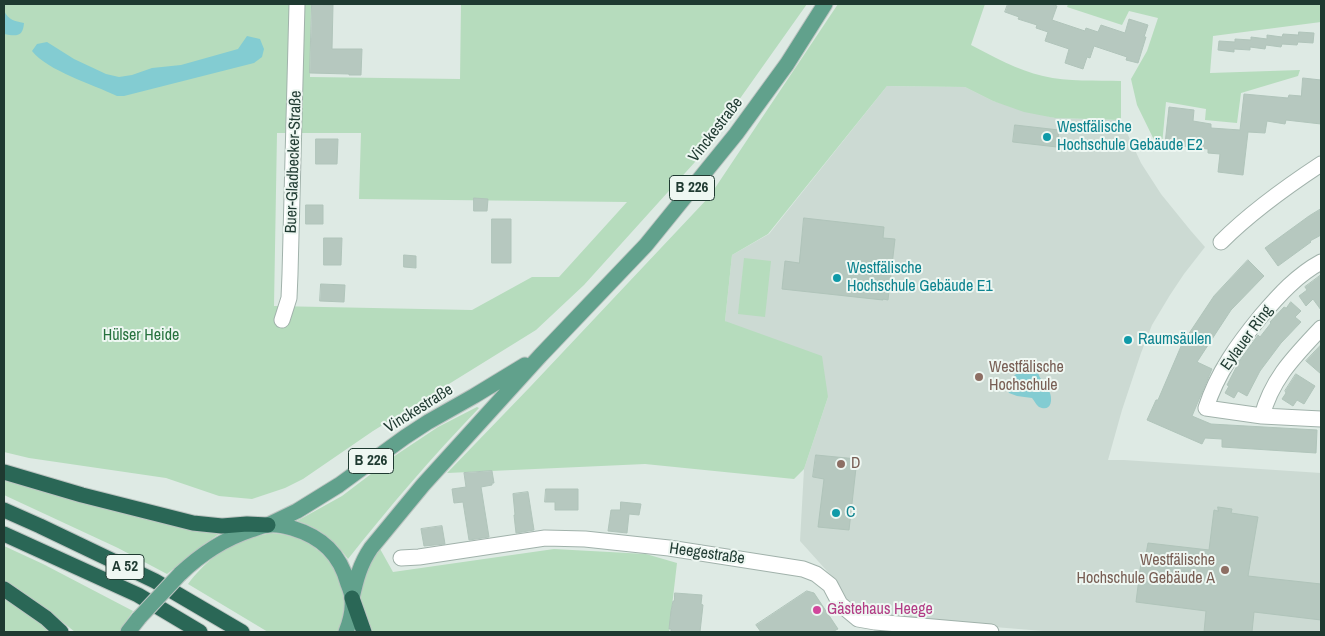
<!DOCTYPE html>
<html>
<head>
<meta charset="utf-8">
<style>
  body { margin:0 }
  #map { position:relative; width:1325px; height:636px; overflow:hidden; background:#deeae4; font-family:"Archivo Narrow",sans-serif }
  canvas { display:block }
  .frame { position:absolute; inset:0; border:5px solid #1f3a31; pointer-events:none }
</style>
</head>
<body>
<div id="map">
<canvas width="1325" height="636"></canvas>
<div class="frame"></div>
</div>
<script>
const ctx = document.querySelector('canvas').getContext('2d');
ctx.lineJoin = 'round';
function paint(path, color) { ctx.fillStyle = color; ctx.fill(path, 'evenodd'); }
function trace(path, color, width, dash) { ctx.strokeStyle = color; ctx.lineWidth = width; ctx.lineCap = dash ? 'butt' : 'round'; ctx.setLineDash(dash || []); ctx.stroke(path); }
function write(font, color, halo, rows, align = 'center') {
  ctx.font = font + ' "Archivo Narrow",sans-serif'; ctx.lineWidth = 4; ctx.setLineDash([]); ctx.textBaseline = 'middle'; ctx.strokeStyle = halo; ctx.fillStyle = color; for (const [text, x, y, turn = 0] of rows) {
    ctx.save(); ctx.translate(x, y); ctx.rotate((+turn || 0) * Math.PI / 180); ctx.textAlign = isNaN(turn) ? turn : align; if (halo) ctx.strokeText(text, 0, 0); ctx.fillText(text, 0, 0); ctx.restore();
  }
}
const built = new Path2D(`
  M 887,86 L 965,87 L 993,101 L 1055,118 L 1121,120 L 1141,163 L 1161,194 L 1191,231 L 1205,247 L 1184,274 L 1170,295 L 1152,325 L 1141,353 L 1122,410 L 1108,460 L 1124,460 L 1321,473 L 1321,632 L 1055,632 L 873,617 L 853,609 L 836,581 L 800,541 L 804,469 L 828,397 L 725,321 L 732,255 L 769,234 Z`);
const green = new Path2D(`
  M 4,4 L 311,4 L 310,77 L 460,79 L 461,4 L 807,4 L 695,162 L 584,285 L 536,330 L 373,431 L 303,479 L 285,488 L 252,499 L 219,496 L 166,478 L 29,458 L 4,452 ZM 277,133 L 361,133 L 359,199 L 627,202 L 559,277 L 532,277 L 472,310 L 274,306 Z
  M 838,4 L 985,4 L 971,45 C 994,57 1017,70 1043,76 C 1068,82 1096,80 1121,81 L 1121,120 L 1055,118 L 1024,112 L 993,101 L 965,87 L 887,86 L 768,234 L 732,255 L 725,321 L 822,356 L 828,397 L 804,469 L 794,479 L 645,464 L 447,473 L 530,387 L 709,197 Z
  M 1068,4 L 1321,4 L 1321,22 L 1213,36 L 1210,73 L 1300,70 L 1298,76 L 1241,93 L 1237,123 L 1205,120 L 1206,109 L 1166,102 L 1162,145 L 1157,146 L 1137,105 L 1131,79 L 1147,51 L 1158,18 L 1129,11 L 1122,25 L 1067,7 Z
  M 744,258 L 771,261 L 765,317 L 738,314 Z
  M 477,407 L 479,408 C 432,457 390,506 348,559 C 334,540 320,528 297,521 L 342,496 L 396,455 L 438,427 Z
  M 4,477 L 218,533 L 219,534 L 203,545 L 167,574 L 118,548 L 4,495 Z
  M 271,533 C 309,535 338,559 344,597 C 346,609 343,621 340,632 L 268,632 L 188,584 C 203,564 224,546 248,538 C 255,535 264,535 271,533 Z
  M 4,546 L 43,564 L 133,611 L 119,632 L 75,632 L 51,613 L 4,582 Z
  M 379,547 L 393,572 L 554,549 L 646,554 L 677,563 L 669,632 L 373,632 L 361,607 L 361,583 L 368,565 Z
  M 4,598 L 44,625 L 52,632 L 4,632 Z`);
const water = new Path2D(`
  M 4,11 C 9,20 14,21 24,23 C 23,38 15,36 4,34 Z
  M 247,36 L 260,39 L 264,49 L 262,57 L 254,63 L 124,96 L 117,96 C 92,84 48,71 32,51 L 37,44 L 47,42 L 74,59 L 106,74 L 119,77 L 132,75 L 152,68 L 181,65 L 238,49 Z
  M 1032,368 C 1040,370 1037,374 1041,379 C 1044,384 1048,388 1050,393 C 1053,402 1050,412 1039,407 C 1036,405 1034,400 1032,398 L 1017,396 L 1009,393 L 1007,389 C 1012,385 1011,383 1013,378 C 1016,371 1025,369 1032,368 Z`);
const building = new Path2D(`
  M 312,4 L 333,5 L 332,49 L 362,49 L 361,75 L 349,75 L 349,74 L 310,73 Z
  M 1008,4 L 1051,4 L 1057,6 L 1052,20 L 1085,31 L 1086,28 L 1098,32 L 1101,25 L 1125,33 L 1129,19 L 1148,25 L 1144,37 L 1146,37 L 1138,63 L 1126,60 L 1127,57 L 1094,46 L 1090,58 L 1087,57 L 1083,69 L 1065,63 L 1069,49 L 1045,41 L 1048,32 L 1036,28 L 1037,25 L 1018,19 L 1019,17 L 1005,12 Z
  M 1299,32 L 1314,33 L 1313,43 L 1298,42 L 1297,45 L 1282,44 L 1281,47 L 1266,45 L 1265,49 L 1250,47 L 1250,50 L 1234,49 L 1234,52 L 1218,50 L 1219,41 L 1235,42 L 1235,39 L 1251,40 L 1251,37 L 1267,39 L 1267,35 L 1282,37 L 1283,34 L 1298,35 Z
  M 1303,78 L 1321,80 L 1321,124 L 1286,120 L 1285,124 L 1267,121 L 1265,133 L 1248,132 L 1243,175 L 1218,172 L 1220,154 L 1208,153 L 1208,149 L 1165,144 L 1169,107 L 1194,110 L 1193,121 L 1211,124 L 1211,128 L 1240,130 L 1244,94 L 1288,98 L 1289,95 L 1301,96 Z
  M 1015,125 L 1059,130 L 1057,147 L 1013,142 Z
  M 316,139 L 338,139 L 337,164 L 316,164 Z
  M 474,198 L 488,199 L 487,211 L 474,211 Z
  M 306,205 L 323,205 L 323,224 L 306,224 Z
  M 1321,209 L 1321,235 L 1310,241 L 1311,242 L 1278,266 L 1265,248 L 1309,216 Z
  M 804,218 L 884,227 L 883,238 L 895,239 L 888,300 L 883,299 L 883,300 L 782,289 L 785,261 L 799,263 Z
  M 492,219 L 511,219 L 511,263 L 492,263 Z
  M 324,238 L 342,238 L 341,265 L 324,265 Z
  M 404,255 L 416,256 L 416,268 L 404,267 Z
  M 1248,260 L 1264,276 L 1231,310 L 1197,362 L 1212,369 L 1192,416 L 1211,424 L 1317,430 L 1316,453 L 1222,447 L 1222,439 L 1205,438 L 1202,444 L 1147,420 L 1156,400 L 1158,400 L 1182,344 L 1214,296 Z
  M 1321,275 L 1321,310 L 1313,299 L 1306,306 L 1299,296 L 1307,290 L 1305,287 Z
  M 321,284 L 345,285 L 344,302 L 320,301 Z
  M 1291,302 L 1301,311 L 1295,317 L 1301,322 L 1281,343 L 1260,371 L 1247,396 L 1238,391 L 1234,398 L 1225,393 L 1229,386 L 1227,385 L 1240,360 L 1258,335 L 1260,337 L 1271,323 L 1270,322 L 1284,307 L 1286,308 Z
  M 1321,345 L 1321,374 L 1306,361 Z
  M 1296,374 L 1315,386 L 1304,404 L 1297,400 L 1293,406 L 1282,399 L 1286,393 L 1285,391 Z
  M 816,455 L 857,459 L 849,530 L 818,527 L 824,479 L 813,477 Z
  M 492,471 L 494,483 L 492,483 L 492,485 L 481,487 L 489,537 L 469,540 L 463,502 L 454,503 L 452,489 L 466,487 L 464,473 Z
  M 546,489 L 578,489 L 578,510 L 555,510 L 555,502 L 545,502 Z
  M 528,492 L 534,530 L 516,533 L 514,515 L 515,515 L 513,494 Z
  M 621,502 L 641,504 L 639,515 L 629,514 L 627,533 L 608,531 L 611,510 L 620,510 Z
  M 1218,507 L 1232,509 L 1231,513 L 1258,517 L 1248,576 L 1321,584 L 1321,620 L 1254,612 L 1252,632 L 1204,632 L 1206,611 L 1136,602 L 1142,554 L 1146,554 L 1148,543 L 1209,550 L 1214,510 L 1218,511 Z
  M 442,526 L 445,544 L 424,546 L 421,529 Z
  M 807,591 L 814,593 L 838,629 L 832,632 L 761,632 L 756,625 Z
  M 675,593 L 702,595 L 701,604 L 703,605 L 700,632 L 671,632 L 671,629 L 669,629 L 671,611 L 673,601 L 674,601 Z`);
const minor = new Path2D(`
  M 1221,242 C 1251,212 1286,187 1321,164
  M 1321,262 C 1297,275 1279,295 1261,316 C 1238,344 1217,373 1206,408 L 1262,416 L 1321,419
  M 282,320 L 289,298 L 290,274 L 297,4
  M 1262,416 C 1272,378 1295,356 1321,328
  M 401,558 L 419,557 L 545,538 L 585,539 L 669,548 L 803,569 L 816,574 L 830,585 L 840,604 L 858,619 L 875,622 L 991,632`);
const major = new Path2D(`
  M 268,525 L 297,511 L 339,485 L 405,437 L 428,422 L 474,396 L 525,365
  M 180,574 C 201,554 224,539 251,530 C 257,528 263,525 269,525 C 277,524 285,526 292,528 C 322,537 340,554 348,584 C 350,589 352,594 352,599 C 353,609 350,622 346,632
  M 352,598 C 356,580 360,564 371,548 L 423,485 L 540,356 L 646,245 L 736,134 L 787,64 L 825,4
  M 128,632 L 139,618`);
const highway = new Path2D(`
  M 4,472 L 82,495 L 193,523 L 222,526 L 247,524 L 268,525
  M 4,510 L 40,526 L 155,581 L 242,632
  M 4,534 L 138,595 L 200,632
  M 4,589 L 46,618 L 61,632
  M 352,598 L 364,632`);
const majorBridge = new Path2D(`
  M 139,618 L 180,574`);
const markers = [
  [1047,137,5,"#0f9aa8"],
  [837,278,5,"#0f9aa8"],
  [1128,340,5,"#0f9aa8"],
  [979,377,5,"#8d6e63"],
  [841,464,5,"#8d6e63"],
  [836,513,5,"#0f9aa8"],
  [1225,570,5,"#8d6e63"],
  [817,610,5,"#d1479c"]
];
const shields = [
  [692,188,45],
  [371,461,45],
  [125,567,38]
];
const shieldNames = [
  ["B 226",692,188],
  ["B 226",371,461],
  ["A 52",125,567]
];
const cultureNames = [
  ["Westfälische",1057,128],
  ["Hochschule Gebäude E2",1057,146],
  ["Westfälische",847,269],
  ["Hochschule Gebäude E1",847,287],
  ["Raumsäulen",1138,340],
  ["C",846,513]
];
const streetNames = [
  ["Vinckestraße",716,130,-52],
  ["Buer-Gladbecker-Straße",294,162,-88],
  ["Eylauer Ring",1247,338,-54],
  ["Vinckestraße",419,409,-32],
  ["Heegestraße",707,554,8]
];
const parkNames = [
  ["Hülser Heide",141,336]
];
const educationNames = [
  ["Westfälische",989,368],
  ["Hochschule",989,386],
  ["D",851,464],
  ["Westfälische",1215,561,"right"],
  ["Hochschule Gebäude A",1215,579,"right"]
];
const hotelNames = [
  ["Gästehaus Heege",827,610]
];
paint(built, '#ccdad3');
paint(green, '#b6dcbd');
paint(water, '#83ccd2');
paint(building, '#b6c8bf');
trace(building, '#b0c4ba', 1);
trace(minor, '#a1b2ab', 17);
trace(major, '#bcc4c1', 17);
trace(highway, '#bcc4c1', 17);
trace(minor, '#fff', 15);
trace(major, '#61a18c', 15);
trace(highway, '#2a6756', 15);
trace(majorBridge, '#bcc4c1', 17, []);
trace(majorBridge, '#61a18c', 15);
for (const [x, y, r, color] of markers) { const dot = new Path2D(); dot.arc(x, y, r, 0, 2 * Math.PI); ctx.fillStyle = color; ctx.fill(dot); trace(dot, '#eef7f2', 2); }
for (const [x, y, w] of shields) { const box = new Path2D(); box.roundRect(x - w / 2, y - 12.5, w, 25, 4); ctx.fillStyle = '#eef7f2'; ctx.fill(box); trace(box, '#1f3a31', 1); }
write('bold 15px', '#1f3a31', null, shieldNames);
write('16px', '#0d838f', '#eef7f2', cultureNames, 'left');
write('16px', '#1f3a31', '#eef7f2', streetNames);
write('16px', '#28723f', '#eef7f2', parkNames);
write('16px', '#785e54', '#eef7f2', educationNames, 'left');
write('16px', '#b23c85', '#eef7f2', hotelNames, 'left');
</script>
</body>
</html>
